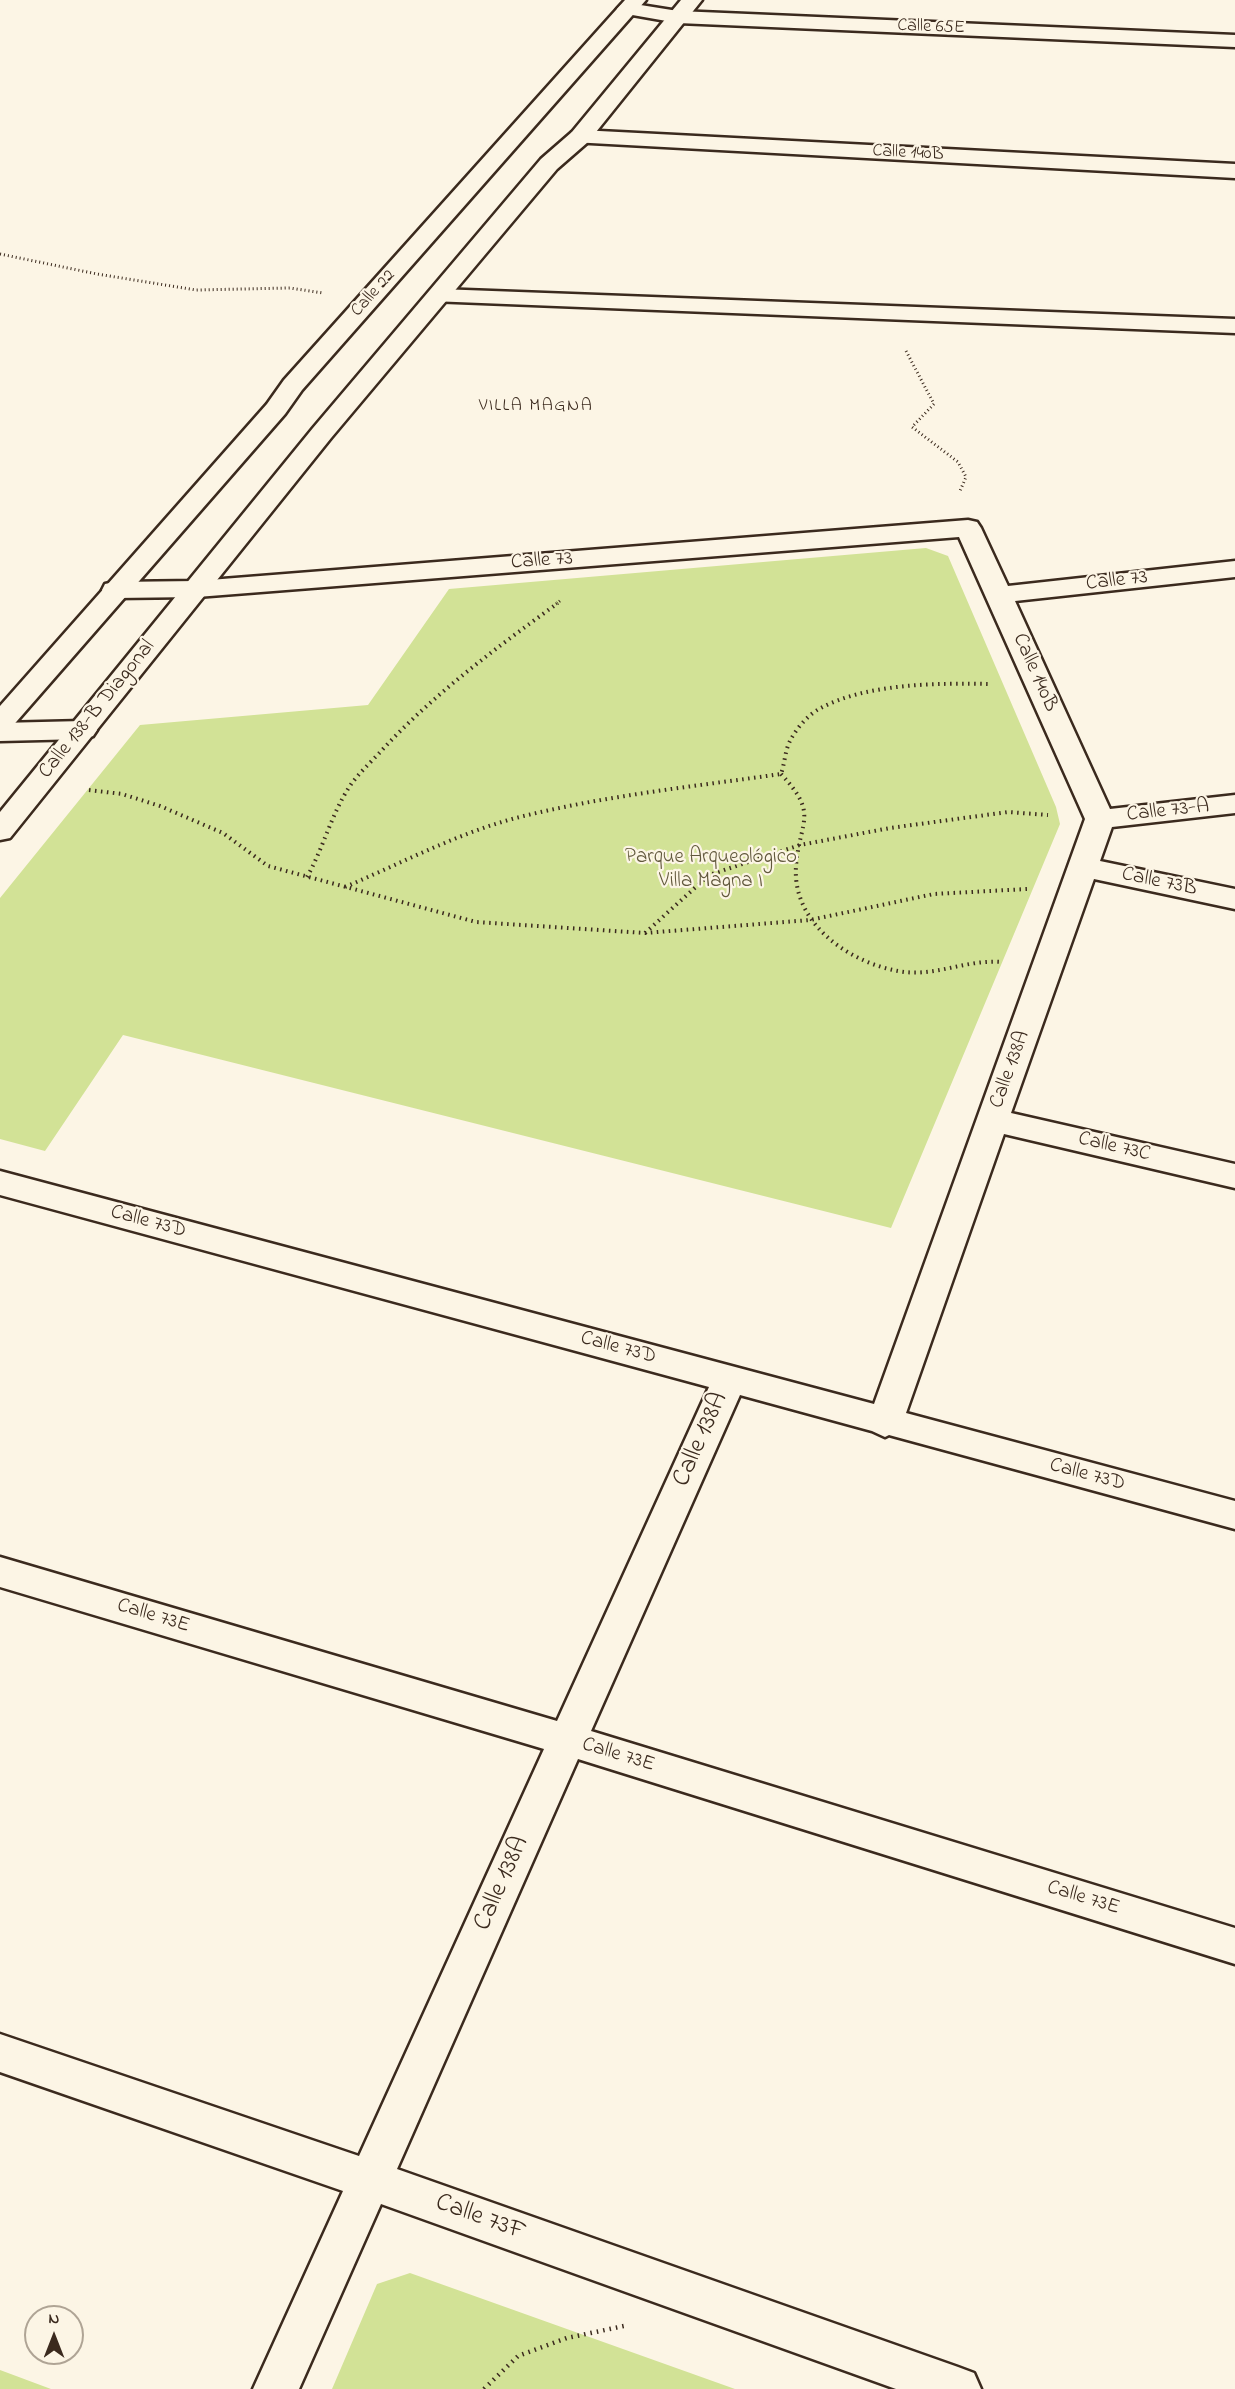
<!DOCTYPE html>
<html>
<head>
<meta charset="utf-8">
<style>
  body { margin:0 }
  #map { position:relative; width:1235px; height:2389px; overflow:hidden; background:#fcf5e5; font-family:"Indie Flower",sans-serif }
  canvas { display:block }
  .north { position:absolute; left:24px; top:2305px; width:60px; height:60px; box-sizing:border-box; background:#fcf5e5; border:2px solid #afa495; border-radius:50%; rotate:0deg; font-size:16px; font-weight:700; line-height:24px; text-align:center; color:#3b2a1e }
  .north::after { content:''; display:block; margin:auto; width:21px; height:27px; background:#3b2a1e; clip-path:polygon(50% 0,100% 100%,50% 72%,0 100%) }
</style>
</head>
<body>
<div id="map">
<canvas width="1235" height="2389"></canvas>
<div class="north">N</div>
</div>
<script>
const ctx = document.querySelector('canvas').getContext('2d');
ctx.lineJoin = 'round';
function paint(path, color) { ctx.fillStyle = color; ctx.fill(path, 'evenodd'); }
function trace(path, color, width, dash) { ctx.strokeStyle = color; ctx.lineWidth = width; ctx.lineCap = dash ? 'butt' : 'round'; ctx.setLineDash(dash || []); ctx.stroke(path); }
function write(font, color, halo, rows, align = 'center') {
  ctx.font = font + ' "Indie Flower",sans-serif'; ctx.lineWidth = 4.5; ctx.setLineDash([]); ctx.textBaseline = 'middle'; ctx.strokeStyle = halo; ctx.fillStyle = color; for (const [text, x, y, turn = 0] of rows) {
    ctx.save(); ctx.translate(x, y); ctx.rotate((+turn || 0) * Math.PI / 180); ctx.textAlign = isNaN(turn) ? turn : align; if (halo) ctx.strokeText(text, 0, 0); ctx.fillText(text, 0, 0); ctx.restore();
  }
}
const green = new Path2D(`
  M 926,548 L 948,556 L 1056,807 L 1060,824 L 891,1228 L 123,1035 L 45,1151 L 0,1139 L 0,898 L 140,725 L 368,705 L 449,589 Z
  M 410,2273 L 735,2389 L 332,2389 L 377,2284 Z
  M 0,2370 L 51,2389 L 0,2389 Z`);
const pathFar2 = new Path2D(`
  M 0,254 L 97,274 L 196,290 L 290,288 L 323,293
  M 906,351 L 934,404 L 912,427 L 958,462 L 966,477 L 960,491
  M 556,604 L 561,600`);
const pathFar1 = new Path2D(`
  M 781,774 C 819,815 800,819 796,866 C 792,923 848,962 898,971 C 934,978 965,959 1002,962
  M 89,790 L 122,794 L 160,806 L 223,833 L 268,866 L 476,922 L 645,933 L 810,920 L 934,894 L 1027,889
  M 307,877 C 324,847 332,811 352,783 C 361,771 373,760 383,749 C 435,693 496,648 558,603
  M 345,887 C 404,862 466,829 528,815 C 611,795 697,786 781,774 C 785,763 785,749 791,739 C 797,728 808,715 819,709 C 866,683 938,683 990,684
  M 645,933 L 709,875 L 800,845 L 890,828 L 1008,812 L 1048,815`);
const path = new Path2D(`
  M 484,2389 L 518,2356 L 567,2338 L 624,2326`);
const minor = new Path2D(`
  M 628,3 L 678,11 L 1235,35 L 1235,47 L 678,23 L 621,13 L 617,9 L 621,5 Z
  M 580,130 L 1235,164 L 1235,178 L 572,142 L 569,137 L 572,132 Z
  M 439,289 L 1235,319 L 1235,333 L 431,301 L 427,296 L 431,291 Z
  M 968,520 L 977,522 L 981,528 L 1008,586 L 1235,561 L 1235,577 L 1015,601 L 1110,809 L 1235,795 L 1235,813 L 1112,827 L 1100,861 L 1235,889 L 1235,909 L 1094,879 L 1011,1113 L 1235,1164 L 1235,1188 L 1004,1134 L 906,1413 L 1235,1501 L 1235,1529 L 889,1435 L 885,1437 L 872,1431 L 740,1395 L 591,1731 L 1235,1928 L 1235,1964 L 578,1759 L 397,2169 L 958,2367 L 974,2373 L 981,2389 L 896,2389 L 381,2204 L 299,2389 L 253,2389 L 343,2191 L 0,2072 L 0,2034 L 359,2156 L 544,1749 L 0,1587 L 0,1557 L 557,1721 L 709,1387 L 0,1195 L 0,1171 L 874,1404 L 1085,819 L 959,537 L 197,597 L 115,598 L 105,596 L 102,590 L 105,584 L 115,582 L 197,581 Z
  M 83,721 L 93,724 L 97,730 L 93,736 L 83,739 L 0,741 L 0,723 Z`);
const tertiary = new Path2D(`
  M 625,0 L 646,0 L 302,390 L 285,414 L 10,729 L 0,732 L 0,706 L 267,404 L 284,380 Z
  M 681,0 L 702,0 L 588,142 L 557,169 L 331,438 L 10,838 L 0,840 L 0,812 L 313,428 L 541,159 L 572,132 Z`);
const farStreetnames = [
  ["Calle 65E",931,28,2],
  ["Calle 140B",908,154,3],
  ["Calle 22",374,294,-48]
];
const farNeighbourhoodnames = [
  ["VILLA MAGNA",536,407]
];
const streetNames = [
  ["Calle 73",542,562,-4],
  ["Calle 73",1117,582,-6],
  ["Calle 140B",1034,673,66],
  ["Calle 138-B Diagonal",98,710,-51],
  ["Calle 73-A",1168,812,-6],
  ["Calle 73B",1159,883,12],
  ["Calle 138A",1011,1070,-70],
  ["Calle 73C",1114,1148,13],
  ["Calle 73D",148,1223,15],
  ["Calle 73D",618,1349,15],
  ["Calle 73D",1087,1476,15],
  ["Calle 73E",153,1617,17],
  ["Calle 73E",618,1756,17],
  ["Calle 73E",1083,1899,17]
];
const parkNames = [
  ["Parque Arqueológico",711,859],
  ["Villa Magna I",711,883]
];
const nearStreetnames = [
  ["Calle 138A",702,1440,-66],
  ["Calle 138A",503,1884,-66],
  ["Calle 73F",480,2219,20]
];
paint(green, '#d2e296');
trace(minor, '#3b2a1e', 5);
trace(tertiary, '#3b2a1e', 5);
trace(pathFar2, '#3b2a1e', 3, [1, 3]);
trace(pathFar1, '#3b2a1e', 4, [1.5, 4.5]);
trace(path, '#3b2a1e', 4.5, [1.5, 5]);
paint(minor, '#fcf5e5');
paint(tertiary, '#fcf5e5');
write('18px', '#3b2a1e', '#fcf5e5', farStreetnames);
ctx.letterSpacing = '1.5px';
write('18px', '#3b2a1e', '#fcf5e5', farNeighbourhoodnames);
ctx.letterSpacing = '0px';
write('21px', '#3b2a1e', '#fcf5e5', streetNames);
write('21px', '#61583c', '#fcf5e5', parkNames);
write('26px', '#3b2a1e', '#fcf5e5', nearStreetnames);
</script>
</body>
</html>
